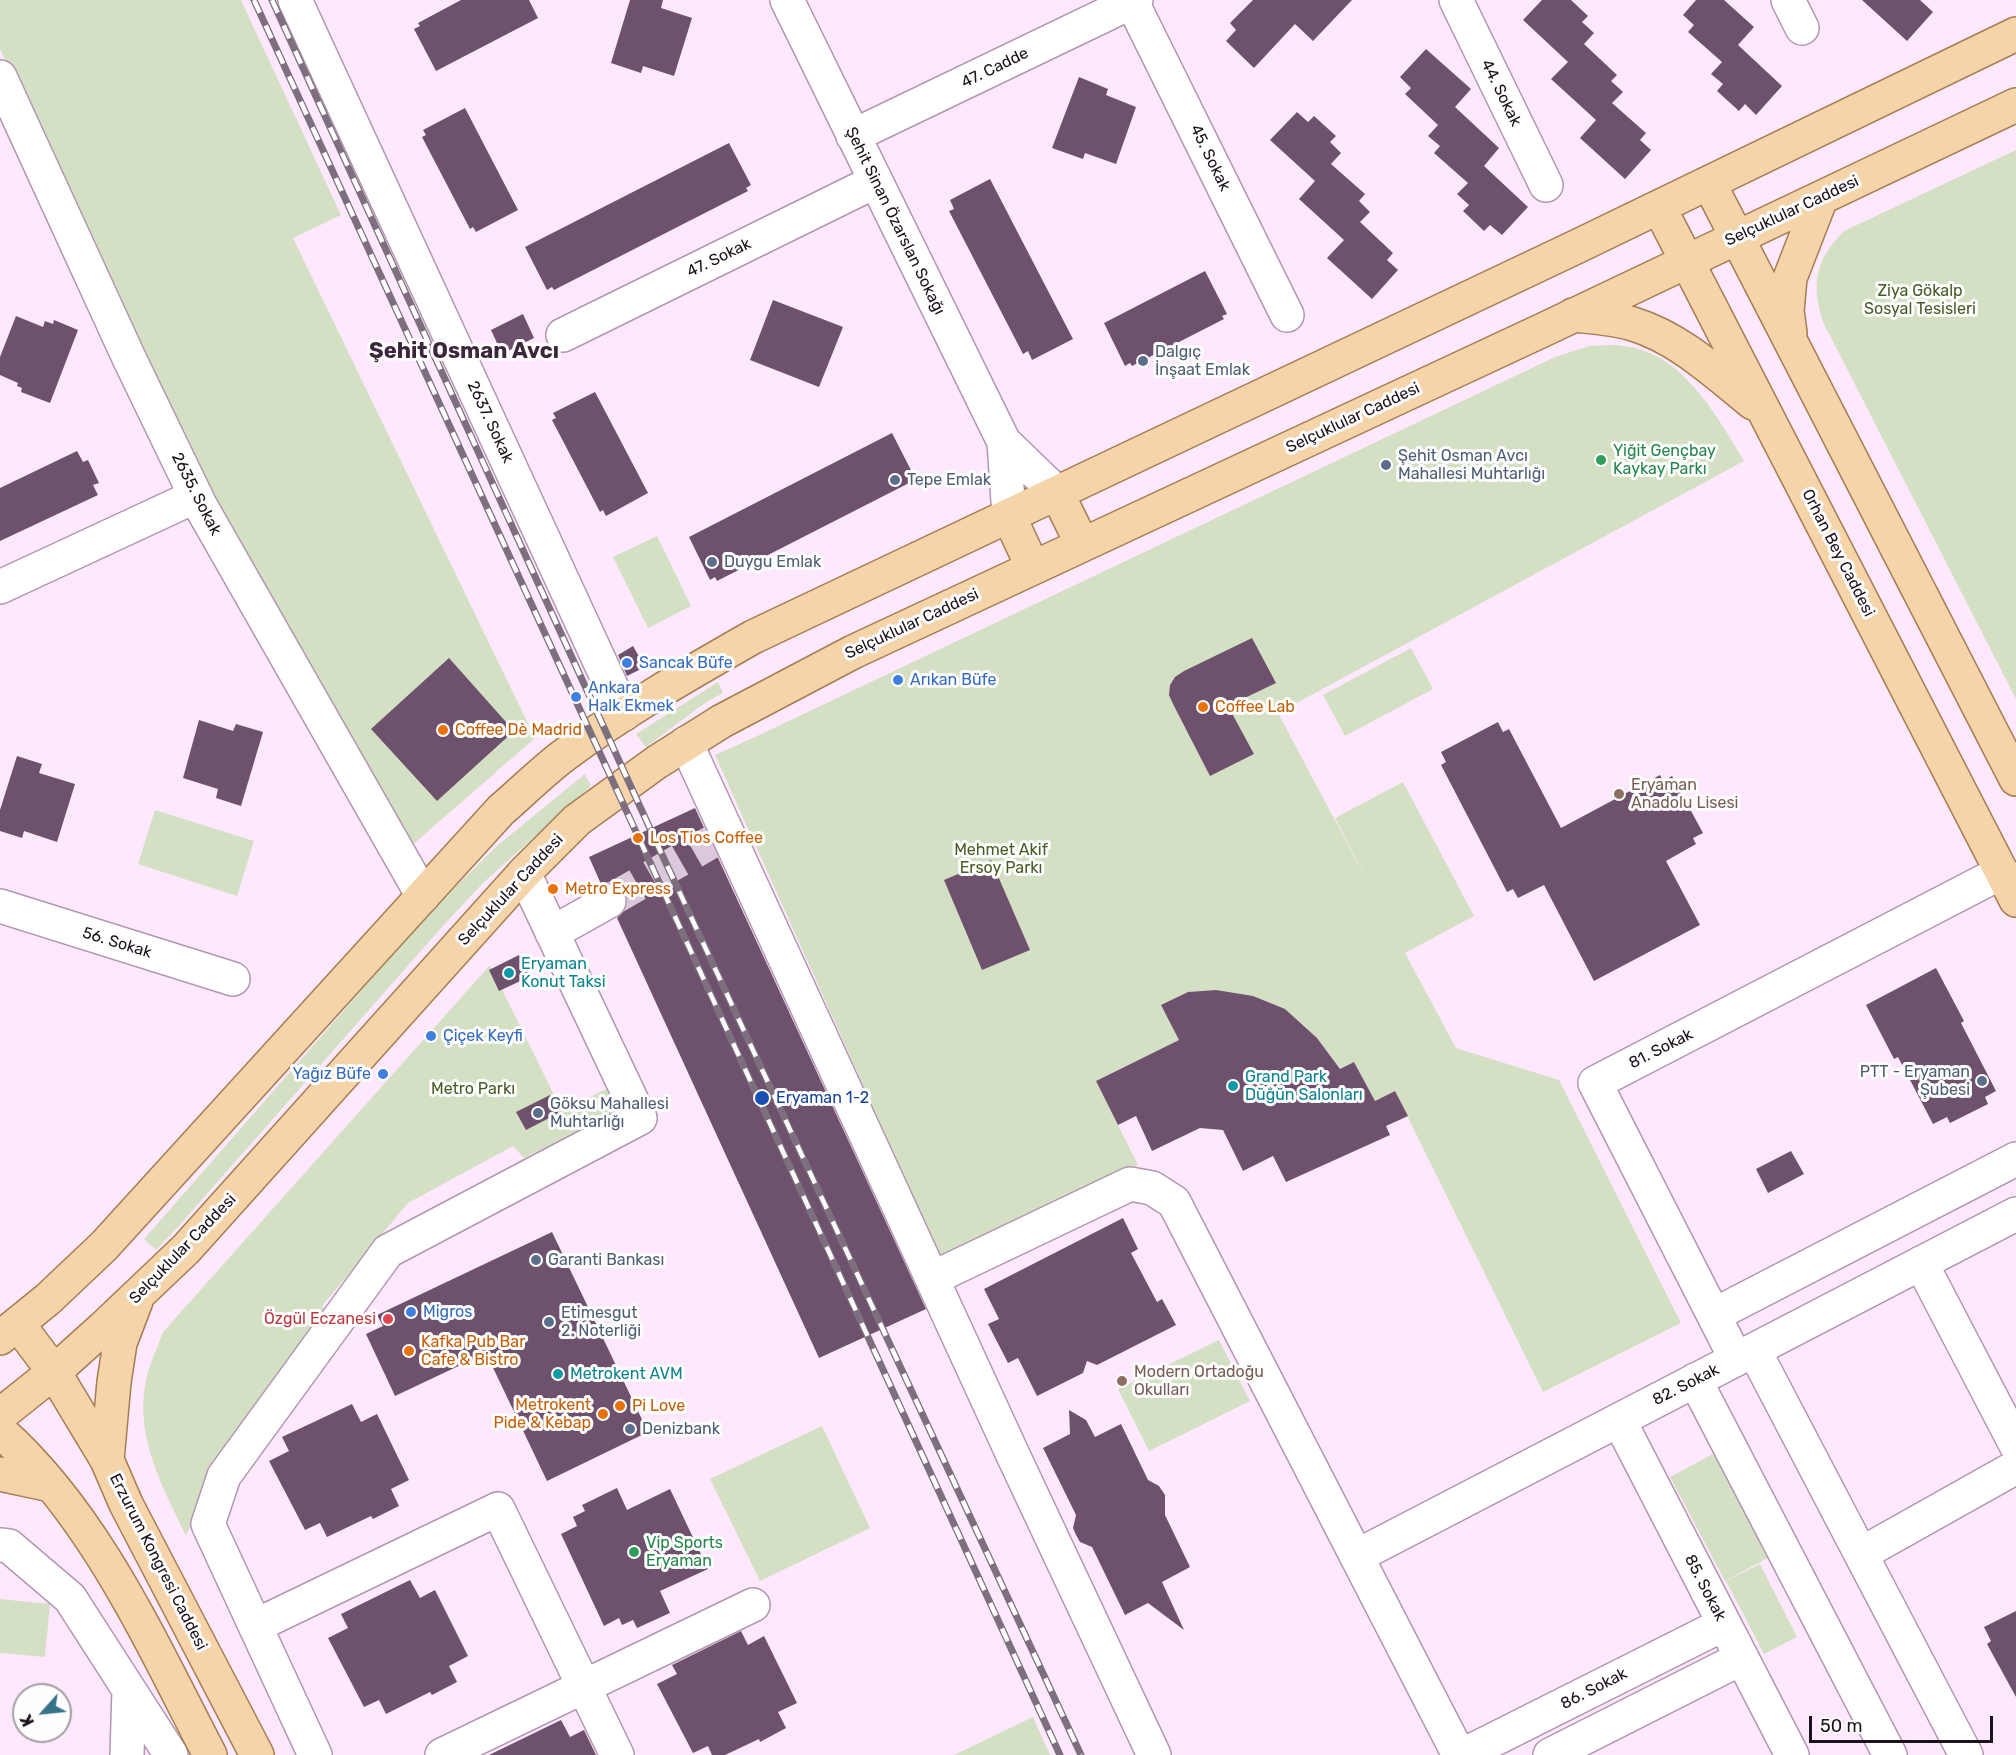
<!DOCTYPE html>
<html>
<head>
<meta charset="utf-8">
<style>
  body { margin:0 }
  #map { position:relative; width:2016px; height:1755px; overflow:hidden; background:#fee8fd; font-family:Rubik,sans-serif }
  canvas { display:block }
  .north { position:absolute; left:12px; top:1683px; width:60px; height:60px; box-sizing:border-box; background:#fdfdfd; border:2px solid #a39fa3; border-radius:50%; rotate:243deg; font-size:16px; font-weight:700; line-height:24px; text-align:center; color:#1b121b }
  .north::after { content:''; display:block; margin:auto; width:21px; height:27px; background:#357389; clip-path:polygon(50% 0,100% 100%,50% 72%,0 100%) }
  .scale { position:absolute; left:1809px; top:1716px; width:184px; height:27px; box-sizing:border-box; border:3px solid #1b121b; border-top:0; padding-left:8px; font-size:18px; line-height:21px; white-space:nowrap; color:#1b121b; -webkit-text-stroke:4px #fdfdfd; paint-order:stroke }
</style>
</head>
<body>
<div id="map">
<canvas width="2016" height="1755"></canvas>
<div class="north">K</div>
<div class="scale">50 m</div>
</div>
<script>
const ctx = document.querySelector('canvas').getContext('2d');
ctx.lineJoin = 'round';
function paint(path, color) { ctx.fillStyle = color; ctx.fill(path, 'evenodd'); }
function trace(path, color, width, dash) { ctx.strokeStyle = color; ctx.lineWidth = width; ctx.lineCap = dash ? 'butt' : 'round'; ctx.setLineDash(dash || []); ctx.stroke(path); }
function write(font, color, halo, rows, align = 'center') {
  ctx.font = font + ' Rubik,sans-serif'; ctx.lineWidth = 6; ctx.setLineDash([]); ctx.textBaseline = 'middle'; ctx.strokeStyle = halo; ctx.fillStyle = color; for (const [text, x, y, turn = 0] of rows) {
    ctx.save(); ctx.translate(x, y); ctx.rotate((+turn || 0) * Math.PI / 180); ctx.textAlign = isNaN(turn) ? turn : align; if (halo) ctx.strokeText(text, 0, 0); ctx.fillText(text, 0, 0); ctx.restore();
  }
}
const green = new Path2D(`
  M 0,0 L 241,0 L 341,215 L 293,238 L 535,738 L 409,848 L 214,504 L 0,49 Z
  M 2016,150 L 2016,699 L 1823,322 C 1811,283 1815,260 1844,231 Z
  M 1615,345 C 1624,346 1634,347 1642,350 C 1689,365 1720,421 1744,461 L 1278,713 L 1371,888 L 1335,818 L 1403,782 L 1474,916 L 1405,953 L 1456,1048 L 1559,1080 L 1681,1323 L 1543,1392 L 1395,1091 L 1375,1101 L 1354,1062 L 1340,1069 L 1317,1038 L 1285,1010 L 1216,990 L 1188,992 L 1162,1005 L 1179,1040 L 1096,1081 L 1138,1165 L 942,1261 L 715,755 L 755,737 L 1555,357 L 1589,346 Z
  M 657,536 L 691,606 L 648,628 L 613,557 Z
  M 1411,648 L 1433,689 L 1345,736 L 1323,695 Z
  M 718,682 L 723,693 L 705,703 L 646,747 L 636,734 Z
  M 585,774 L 591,786 L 483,883 L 442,927 L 177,1228 L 156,1250 L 144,1239 L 429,913 L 498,845 Z
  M 155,810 L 254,841 L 237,896 L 138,864 Z
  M 490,965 L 562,1111 L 606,1089 L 614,1088 L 620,1111 L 524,1158 L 513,1146 L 408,1203 L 322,1306 L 330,1316 L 290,1355 L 207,1487 L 186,1536 C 163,1488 134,1436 146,1380 C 150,1363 157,1348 163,1332 Z
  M 1219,1340 L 1250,1401 L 1149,1451 L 1118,1389 Z
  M 822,1426 L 870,1528 L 760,1581 L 710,1479 Z
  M 1724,1448 L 1779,1552 L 1725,1581 L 1670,1477 Z
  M 1760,1564 L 1797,1637 L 1764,1654 L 1726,1581 Z
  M 0,1599 L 50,1604 L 45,1657 L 0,1653 Z
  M 1033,1717 L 1050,1755 L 954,1755 Z`);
const building = new Path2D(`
  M 461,0 L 529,0 L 538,18 L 436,71 L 414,29 L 420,26 L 418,23 Z
  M 630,0 L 663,0 L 661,8 L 692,18 L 674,76 L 643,66 L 641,73 L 611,63 Z
  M 1253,0 L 1352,0 L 1313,41 L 1295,24 L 1254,68 L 1226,41 L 1236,30 L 1230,23 Z
  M 1542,0 L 1571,0 L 1588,16 L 1582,22 L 1594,33 L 1584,44 L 1617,75 L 1611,81 L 1623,92 L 1612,103 L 1646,133 L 1640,140 L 1651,150 L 1625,179 L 1580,138 L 1596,120 L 1551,79 L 1568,62 L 1523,20 Z
  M 1696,0 L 1724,0 L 1754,27 L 1738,45 L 1782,86 L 1756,115 L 1745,104 L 1739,111 L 1717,91 L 1723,84 L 1711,74 L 1722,62 L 1688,32 L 1694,25 L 1683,15 Z
  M 1862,0 L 1920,0 L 1933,12 L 1907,41 Z
  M 1426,49 L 1471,89 L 1455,107 L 1499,148 L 1484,166 L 1528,207 L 1502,235 L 1490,225 L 1484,231 L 1463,211 L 1469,205 L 1457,194 L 1468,183 L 1434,153 L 1440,146 L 1428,136 L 1438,125 L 1405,94 L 1411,88 L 1400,77 Z
  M 1079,77 L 1108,89 L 1106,95 L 1136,107 L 1116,164 L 1085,153 L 1083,159 L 1052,148 Z
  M 465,108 L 518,210 L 476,232 L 473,227 L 470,229 L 422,137 L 426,135 L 423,130 Z
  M 1297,112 L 1308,122 L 1314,116 L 1336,136 L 1330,142 L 1341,153 L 1331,164 L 1365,194 L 1359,201 L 1370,212 L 1360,222 L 1393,253 L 1387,260 L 1398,270 L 1372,299 L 1327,258 L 1344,240 L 1299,199 L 1315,181 L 1270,140 Z
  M 729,143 L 751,185 L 746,188 L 748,191 L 554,290 L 552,287 L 547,290 L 525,247 Z
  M 990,179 L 1073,339 L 1032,360 L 1028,351 L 1023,354 L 949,211 L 954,209 L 950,200 Z
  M 1205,271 L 1227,314 L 1222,316 L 1224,319 L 1132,366 L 1130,363 L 1125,366 L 1104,323 Z
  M 773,300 L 843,327 L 819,387 L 750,360 Z
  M 523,314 L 534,338 L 502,354 L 491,330 Z
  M 16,316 L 43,327 L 45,321 L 53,324 L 54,320 L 78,330 L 50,403 L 21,392 L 22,388 L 17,386 L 18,383 L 0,375 L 0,357 Z
  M 595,392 L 648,493 L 606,516 L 603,510 L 600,512 L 552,420 L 556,418 L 553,413 Z
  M 892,433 L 914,476 L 909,479 L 911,482 L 717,581 L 715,577 L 710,580 L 689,537 Z
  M 77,451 L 83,462 L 88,460 L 99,483 L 93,485 L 98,495 L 0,541 L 0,488 Z
  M 1252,638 L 1276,683 L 1228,706 L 1254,754 L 1210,776 L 1173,704 L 1169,695 L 1170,685 L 1175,677 L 1184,671 Z
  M 633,646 L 645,667 L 627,676 L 618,655 Z
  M 449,658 L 514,731 L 437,801 L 371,729 Z
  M 199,720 L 233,731 L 236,724 L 263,732 L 241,806 L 216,798 L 218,789 L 183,778 Z
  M 1498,722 L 1503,732 L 1509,729 L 1561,828 L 1660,775 L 1663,781 L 1672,776 L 1703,833 L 1693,838 L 1696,844 L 1666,861 L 1700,925 L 1594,981 L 1544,885 L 1518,898 L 1513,889 L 1507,892 L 1441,765 L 1446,762 L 1441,752 Z
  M 17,756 L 42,764 L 39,773 L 75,784 L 57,842 L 24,831 L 22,838 L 0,831 L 0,810 Z
  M 695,808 L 926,1309 L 819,1358 L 617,918 L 625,910 L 628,901 L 626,892 L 618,885 L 610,882 L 601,884 L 589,857 Z
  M 991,860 L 1030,950 L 982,970 L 944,880 Z
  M 519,955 L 529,977 L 499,991 L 489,970 Z
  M 1936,968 L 1964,1021 L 1961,1023 L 1996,1091 L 1985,1097 L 1988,1104 L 1950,1123 L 1947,1117 L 1933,1124 L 1898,1057 L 1894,1059 L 1866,1005 Z
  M 1216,990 L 1253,996 L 1285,1009 L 1317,1038 L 1340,1069 L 1354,1062 L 1375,1101 L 1395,1091 L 1408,1116 L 1386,1126 L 1390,1135 L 1286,1182 L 1273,1156 L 1243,1171 L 1223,1130 L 1200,1128 L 1152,1151 L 1136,1116 L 1118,1125 L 1096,1081 L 1179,1040 L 1161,1005 L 1188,992 Z
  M 550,1095 L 559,1113 L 526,1130 L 516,1112 Z
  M 1791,1151 L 1804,1174 L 1768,1193 L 1756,1169 Z
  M 1123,1218 L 1138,1249 L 1131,1253 L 1157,1302 L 1162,1299 L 1176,1325 L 1097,1365 L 1087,1361 L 1083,1373 L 1037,1396 L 1018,1358 L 1008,1363 L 988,1324 L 999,1319 L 984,1289 Z
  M 552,1232 L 648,1432 L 547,1481 L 486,1353 L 395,1396 L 366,1334 L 383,1326 L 377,1315 Z
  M 352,1404 L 361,1422 L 377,1414 L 409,1480 L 391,1489 L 399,1506 L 373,1519 L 371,1516 L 327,1537 L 320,1523 L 305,1530 L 269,1461 L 289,1451 L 282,1437 Z
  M 1069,1410 L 1086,1420 L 1095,1437 L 1121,1424 L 1148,1480 L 1159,1486 L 1165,1495 L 1165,1515 L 1190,1567 L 1162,1582 L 1184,1630 L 1148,1603 L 1125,1615 L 1092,1547 L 1080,1542 L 1076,1535 L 1073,1528 L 1076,1515 L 1043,1448 L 1070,1434 Z
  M 617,1488 L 627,1510 L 670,1489 L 708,1569 L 660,1591 L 670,1613 L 637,1628 L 633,1620 L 622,1625 L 619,1618 L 604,1626 L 561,1534 L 577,1526 L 573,1517 L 585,1511 L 582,1505 Z
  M 410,1580 L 420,1598 L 435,1590 L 468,1656 L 449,1666 L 457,1682 L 432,1695 L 430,1692 L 386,1714 L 379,1700 L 364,1707 L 328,1638 L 348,1628 L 341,1614 Z
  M 2016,1611 L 2016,1697 L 1987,1644 L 1991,1641 L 1984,1627 Z
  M 741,1631 L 748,1645 L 764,1636 L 797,1703 L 778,1712 L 786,1728 L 760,1742 L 759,1739 L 725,1755 L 712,1755 L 708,1746 L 693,1753 L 657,1684 L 677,1674 L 672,1665 Z
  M 561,1720 L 570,1737 L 584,1730 L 596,1755 L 489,1755 Z`);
const minorTunnel = new Path2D(`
  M 609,901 L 715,840`);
const minor = new Path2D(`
  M 295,0 L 624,714
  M 787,0 L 1004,442
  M 1456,0 L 1546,185
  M 1788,0 L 1802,28
  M 1132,2 L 1287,315
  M 0,77 L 129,358 L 200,505 L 423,896
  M 853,136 L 1136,0
  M 563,335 L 876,181
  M 1009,516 L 1004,442 L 1057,493
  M 0,587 L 196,496
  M 686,743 L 1013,1455 L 1154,1755
  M 0,906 L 233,979
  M 552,933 L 609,901
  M 1921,1263 L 2016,1445
  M 933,1278 L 1130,1184 L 1152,1188 L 1174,1202 L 1459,1755
  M 1714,1315 L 2016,1159
  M 1754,1350 L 1966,1755
  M 1736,1359 L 1595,1083 L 2002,872
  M 1695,1380 L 1890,1755
  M 1619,1420 L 1792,1755
  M 0,1545 L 9,1546 L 70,1598 L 171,1755
  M 1861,1554 L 2016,1467
  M 1357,1556 L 2016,1214
  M 255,1626 L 498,1509 L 617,1755
  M 127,1755 L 129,1690
  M 315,1755 L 208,1524 L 224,1476 L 388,1251 L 640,1118 L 524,873
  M 442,1755 L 753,1605
  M 1463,1755 L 1724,1624
  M 1550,1755 L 1742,1658`);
const major = new Path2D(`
  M 1709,183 L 2016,779
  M 1659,207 L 2016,900
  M 1573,315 C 1593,317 1613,318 1633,324 C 1679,338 1716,373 1753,403
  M 1790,333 L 1787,311 L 1790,278 L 1821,198
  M 1057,493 L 1082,544
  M 1009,516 L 1033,568
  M 18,1324 L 54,1372 L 107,1460 L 126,1504 L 257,1755
  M 0,1338 L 48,1299 L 104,1246 L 501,810 C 522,792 542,772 563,756 C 623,711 688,674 753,637 L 1576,247 L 2016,34
  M 0,1415 L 54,1372 L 103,1328 L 186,1249 L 524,873 L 577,820 L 657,762 L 722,721 L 853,652 L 1545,329 L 2016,105
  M 0,1431 C 95,1515 152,1644 210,1755
  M 107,1460 L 114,1382 L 120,1343 L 136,1301
  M 0,1474 L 51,1485`);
const rail = new Path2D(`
  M 254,0 L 1060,1755
  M 272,0 L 658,846 L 1081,1755`);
const markers = [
  [1143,361,6,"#5c6f8a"],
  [1601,460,6,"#2e9e5b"],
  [1386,465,6,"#5c6f8a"],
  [895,480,6,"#5c6f8a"],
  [712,562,6,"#5c6f8a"],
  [627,663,6,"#3f7fe0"],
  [898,680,6,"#3f7fe0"],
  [576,697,6,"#3f7fe0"],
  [1203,707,6,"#e8710a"],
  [443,730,6,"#e8710a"],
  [1619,794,6,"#8d6e63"],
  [638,838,6,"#e8710a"],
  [553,889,6,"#e8710a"],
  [509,973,6,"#0f9aa8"],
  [431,1036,6,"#3f7fe0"],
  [383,1074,6,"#3f7fe0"],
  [1982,1081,6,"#5c6f8a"],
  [1233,1086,6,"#0f9aa8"],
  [762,1098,8,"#1a4fb4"],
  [538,1113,6,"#5c6f8a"],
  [536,1260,6,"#5c6f8a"],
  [411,1312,6,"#3f7fe0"],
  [388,1319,6,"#e0444e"],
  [549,1322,6,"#5c6f8a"],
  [409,1351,6,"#e8710a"],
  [558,1374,6,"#0f9aa8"],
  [1122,1381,6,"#8d6e63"],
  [620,1406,6,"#e8710a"],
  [603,1414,6,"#e8710a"],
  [630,1429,6,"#5c6f8a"],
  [634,1552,6,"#2e9e5b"]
];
const streetNames = [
  ["47. Cadde",995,68,-26],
  ["44. Sokak",1501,93,64],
  ["45. Sokak",1210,158,64],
  ["Selçuklular Caddesi",1792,211,-25],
  ["Şehit Sinan Özarslan Sokağı",895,221,64],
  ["47. Sokak",719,258,-26],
  ["Selçuklular Caddesi",1353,418,-25],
  ["2637. Sokak",490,422,65],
  ["2635. Sokak",196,494,63],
  ["Orhan Bey Caddesi",1838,553,63],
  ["Selçuklular Caddesi",912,624,-25],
  ["Selçuklular Caddesi",511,890,-47],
  ["56. Sokak",117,943,17],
  ["81. Sokak",1661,1049,-27],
  ["Selçuklular Caddesi",183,1249,-46],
  ["82. Sokak",1686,1385,-27],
  ["Erzurum Kongresi Caddesi",158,1562,63],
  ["85. Sokak",1705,1588,63],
  ["86. Sokak",1594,1689,-27]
];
const parkNames = [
  ["Ziya Gökalp",1920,291],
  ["Sosyal Tesisleri",1920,309],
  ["Mehmet Akif",1001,850],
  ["Ersoy Parkı",1001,868],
  ["Metro Parkı",473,1089]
];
const serviceNames = [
  ["Dalgıç",1155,352],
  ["İnşaat Emlak",1155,370],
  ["Şehit Osman Avcı",1398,456],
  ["Mahallesi Muhtarlığı",1398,474],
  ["Tepe Emlak",907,480],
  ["Duygu Emlak",724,562],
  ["PTT - Eryaman",1970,1072,"right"],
  ["Şubesi",1970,1090,"right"],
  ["Göksu Mahallesi",550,1104],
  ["Muhtarlığı",550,1122],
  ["Garanti Bankası",548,1260],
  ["Etimesgut",561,1313],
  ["2. Noterliği",561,1331],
  ["Denizbank",642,1429]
];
const leisureNames = [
  ["Yiğit Gençbay",1613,451],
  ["Kaykay Parkı",1613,469],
  ["Vip Sports",646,1543],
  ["Eryaman",646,1561]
];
const shopNames = [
  ["Sancak Büfe",639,663],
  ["Arıkan Büfe",910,680],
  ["Ankara",588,688],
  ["Halk Ekmek",588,706],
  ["Çiçek Keyfi",443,1036],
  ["Yağız Büfe",371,1074,"right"],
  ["Migros",423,1312]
];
const foodNames = [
  ["Coffee Lab",1215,707],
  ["Coffee Dè Madrid",455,730],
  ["Los Tios Coffee",650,838],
  ["Metro Express",565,889],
  ["Kafka Pub Bar",421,1342],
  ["Cafe & Bistro",421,1360],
  ["Metrokent",591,1405,"right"],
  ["Pide & Kebap",591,1423,"right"],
  ["Pi Love",632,1406]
];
const educationNames = [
  ["Eryaman",1631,785],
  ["Anadolu Lisesi",1631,803],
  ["Modern Ortadoğu",1134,1372],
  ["Okulları",1134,1390]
];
const cultureNames = [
  ["Eryaman",521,964],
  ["Konut Taksi",521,982],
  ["Grand Park",1245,1077],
  ["Düğün Salonları",1245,1095],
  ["Metrokent AVM",570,1374]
];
const transitNames = [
  ["Eryaman 1-2",776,1098]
];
const healthNames = [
  ["Özgül Eczanesi",376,1319]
];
const districtNames = [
  ["Şehit Osman Avcı",464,352]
];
paint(green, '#d4e0c4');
paint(building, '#6e516d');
trace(minorTunnel, '#dcc8db', 33, [33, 16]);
trace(minor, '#b197b0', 36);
trace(major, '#a47d51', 36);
trace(minor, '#fff', 33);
trace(major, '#f4d4a8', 33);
trace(rail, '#7d6f7d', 7);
trace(rail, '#fdfdfd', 4.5, [14]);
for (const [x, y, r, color] of markers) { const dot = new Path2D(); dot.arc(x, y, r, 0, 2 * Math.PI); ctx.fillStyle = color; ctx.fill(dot); trace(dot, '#fdfdfd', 2); }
write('16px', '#1b121b', '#fdfdfd', streetNames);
write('16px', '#475c24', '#fdfdfd', parkNames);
write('16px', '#4e5e75', '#fdfdfd', serviceNames, 'left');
write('16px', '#27864d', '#fdfdfd', leisureNames, 'left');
write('16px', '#366cbe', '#fdfdfd', shopNames, 'left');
write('16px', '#c56008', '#fdfdfd', foodNames, 'left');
write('16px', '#785e54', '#fdfdfd', educationNames, 'left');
write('16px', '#0d838f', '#fdfdfd', cultureNames, 'left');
write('16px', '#164399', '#fdfdfd', transitNames, 'left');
write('16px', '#be3a42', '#fdfdfd', healthNames, 'right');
write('bold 22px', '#3b263b', '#fdfdfd', districtNames);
</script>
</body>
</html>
